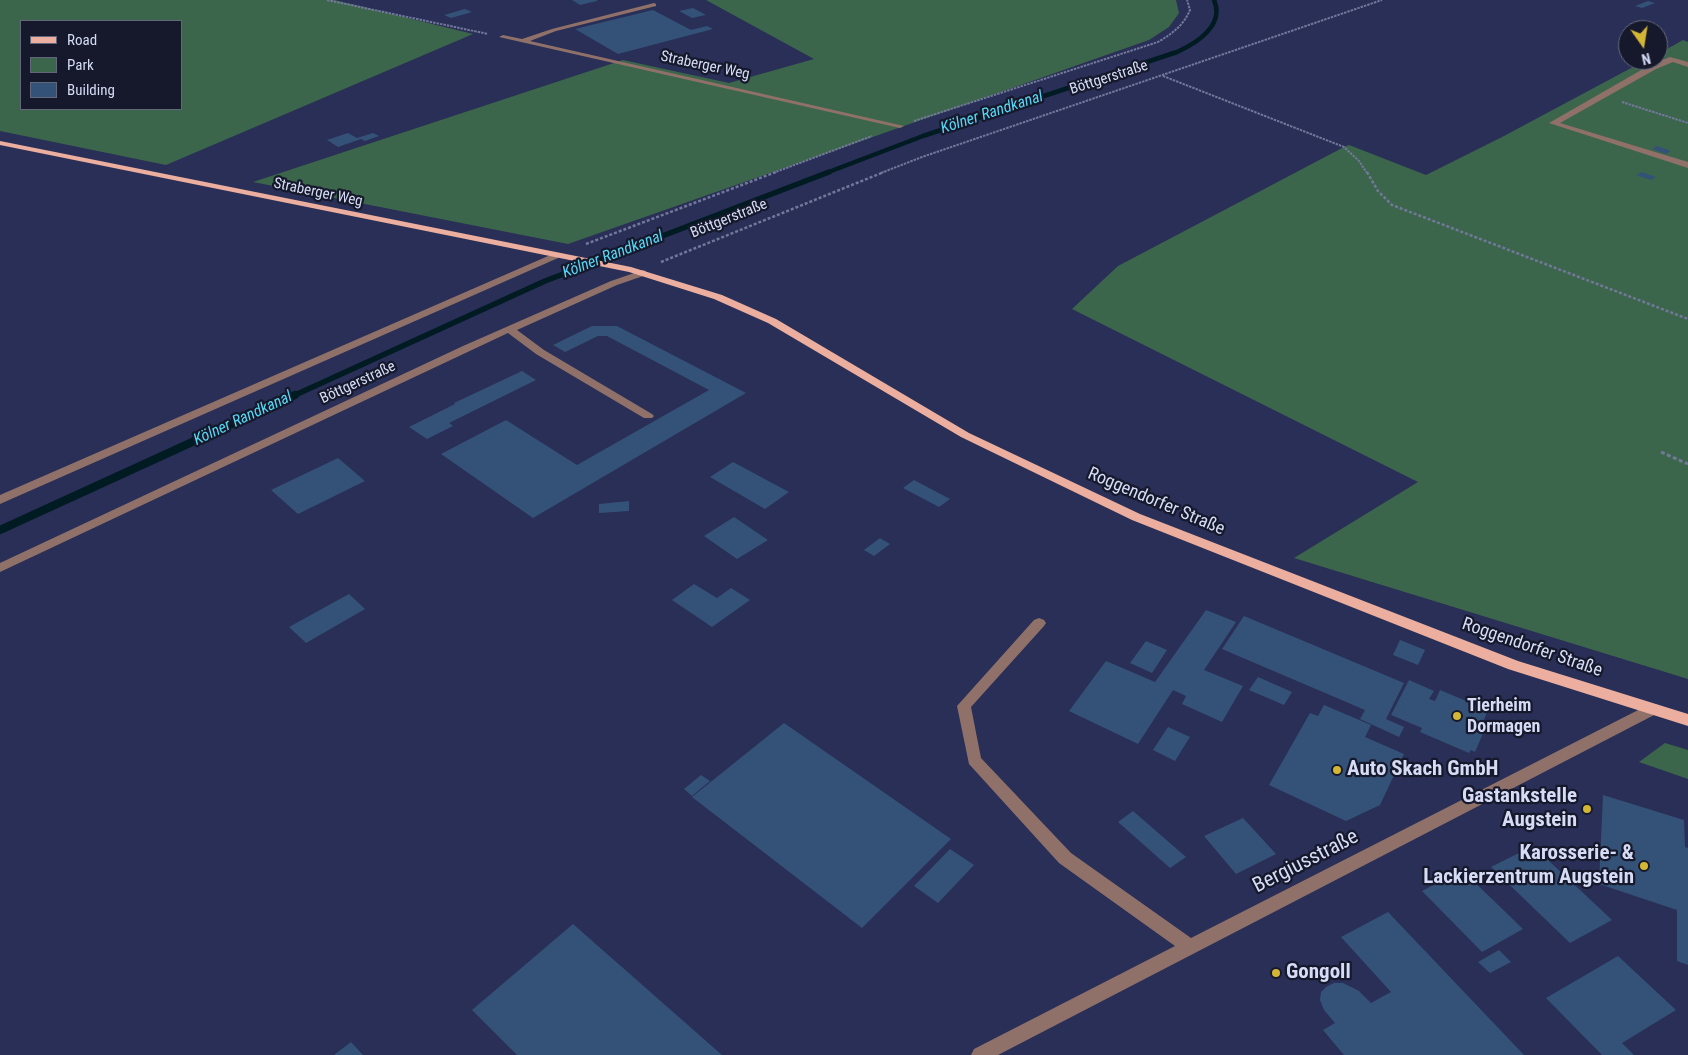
<!DOCTYPE html>
<html>
<head>
<meta charset="utf-8">
<style>
  body { margin:0 }
  #map { position:relative; width:1688px; height:1055px; overflow:hidden; background:#292f57; font-family:"Roboto Condensed",sans-serif }
  canvas { display:block }
  .legend { position:absolute; left:20px; top:20px; width:162px; height:90px; box-sizing:border-box; background:#16192b; border:1px solid #63677c; margin:0; padding:6px 9px; list-style:none; font-size:15px; color:#d6dcf6 }
  .legend li { display:flex; align-items:center; gap:10px; height:25px }
  .legend b { width:25px; border:1px solid #63677c }
  .north { position:absolute; left:1618px; top:20px; width:50px; height:50px; box-sizing:border-box; background:#16192b; border:1px solid #63677c; border-radius:50%; rotate:167deg; font-size:14px; font-weight:700; line-height:20px; text-align:center; color:#d6dcf6 }
  .north::after { content:''; display:block; margin:auto; width:18px; height:22px; background:#d4b635; clip-path:polygon(50% 0,100% 100%,50% 72%,0 100%) }
</style>
</head>
<body>
<div id="map">
<canvas width="1688" height="1055"></canvas>
<ul class="legend">
<li><b style="height:6px;background:#ecae9e"></b>Road</li>
<li><b style="height:14px;background:#3c664b"></b>Park</li>
<li><b style="height:14px;background:#345277"></b>Building</li>
</ul>
<div class="north">N</div>
</div>
<script>
const ctx = document.querySelector('canvas').getContext('2d');
ctx.lineJoin = 'round';
function paint(path, color) { ctx.fillStyle = color; ctx.fill(path, 'evenodd'); }
function trace(path, color, width, dash) { ctx.strokeStyle = color; ctx.lineWidth = width; ctx.lineCap = dash ? 'butt' : 'round'; ctx.setLineDash(dash || []); ctx.stroke(path); }
function write(font, color, halo, rows, align = 'center') {
  ctx.font = font + ' "Roboto Condensed",sans-serif'; ctx.lineWidth = 4.5; ctx.setLineDash([]); ctx.textBaseline = 'middle'; ctx.strokeStyle = halo; ctx.fillStyle = color; for (const [text, x, y, turn = 0] of rows) {
    ctx.save(); ctx.translate(x, y); ctx.rotate((+turn || 0) * Math.PI / 180); ctx.textAlign = isNaN(turn) ? turn : align; if (halo) ctx.strokeText(text, 0, 0); ctx.fillText(text, 0, 0); ctx.restore();
  }
}
const green = new Path2D(`
  M 0,0 L 335,0 L 473,34 L 166,165 L 0,131 ZM 21,21 L 181,21 L 181,109 L 21,109 Z
  M 706,0 L 1176,0 L 1179,13 L 1169,27 L 1149,40 L 568,244 L 253,182 L 623,60 L 729,83 L 814,59 Z
  M 1683,40 L 1688,42 L 1688,679 L 1294,558 L 1418,482 L 1072,309 L 1118,266 L 1344,147 L 1349,145 L 1426,175 L 1504,136 L 1646,60 L 1658,60 L 1658,54 Z
  M 1665,743 L 1688,750 L 1688,779 L 1639,762 Z`);
const streamFar2 = new Path2D(`
  M 826,173 L 923,136 L 1177,52 C 1197,43 1225,25 1214,0`);
const streamFar1 = new Path2D(`
  M 293,396 L 545,281 L 829,172`);
const stream = new Path2D(`
  M 0,530 L 295,395`);
const building = new Path2D(`
  M 572,0 L 597,0 L 597,1 L 580,5 Z
  M 1648,1 L 1655,3 L 1642,8 L 1635,6 Z
  M 693,8 L 706,15 L 692,18 L 679,11 Z
  M 465,9 L 472,12 L 451,18 L 444,15 Z
  M 653,10 L 691,30 L 707,26 L 713,29 L 618,54 L 575,29 Z
  M 348,133 L 357,138 L 373,133 L 379,136 L 365,141 L 361,139 L 338,147 L 327,140 Z
  M 1657,146 L 1671,151 L 1666,154 L 1652,149 Z
  M 1642,172 L 1656,177 L 1651,180 L 1636,175 Z
  M 592,326 L 617,326 L 746,393 L 533,518 L 441,454 L 506,420 L 577,465 L 709,390 L 607,336 L 598,336 L 565,352 L 553,345 Z
  M 522,371 L 536,380 L 449,423 L 453,426 L 427,439 L 409,427 L 455,404 L 454,403 Z
  M 338,458 L 365,481 L 298,514 L 271,490 Z
  M 733,462 L 789,492 L 765,509 L 710,477 Z
  M 914,480 L 950,499 L 939,507 L 903,488 Z
  M 629,501 L 629,511 L 599,513 L 599,504 Z
  M 734,517 L 768,540 L 737,559 L 704,536 Z
  M 880,538 L 890,544 L 874,556 L 864,550 Z
  M 694,584 L 717,598 L 731,588 L 750,600 L 712,627 L 672,600 Z
  M 349,594 L 365,609 L 306,643 L 289,627 Z
  M 1206,610 L 1236,622 L 1204,670 L 1243,686 L 1222,722 L 1182,704 L 1186,696 L 1173,690 L 1138,744 L 1069,711 L 1106,661 L 1155,682 Z
  M 1244,616 L 1404,683 L 1386,719 L 1404,727 L 1399,737 L 1360,719 L 1365,710 L 1222,649 Z
  M 1400,640 L 1425,650 L 1418,665 L 1393,655 Z
  M 1146,641 L 1167,650 L 1152,673 L 1130,663 Z
  M 1258,677 L 1292,692 L 1284,705 L 1249,690 Z
  M 1409,680 L 1434,691 L 1429,699 L 1435,701 L 1440,690 L 1488,710 L 1483,722 L 1487,724 L 1475,752 L 1471,750 L 1469,753 L 1420,732 L 1422,728 L 1391,715 Z
  M 1324,705 L 1371,725 L 1365,737 L 1404,754 L 1380,805 L 1346,821 L 1269,785 L 1310,713 L 1318,716 Z
  M 784,723 L 951,839 L 862,928 L 692,797 Z
  M 1168,727 L 1190,737 L 1175,761 L 1153,750 Z
  M 701,775 L 710,781 L 692,796 L 684,789 Z
  M 1603,795 L 1684,820 L 1685,847 L 1688,848 L 1688,965 L 1677,961 L 1677,910 L 1599,884 Z
  M 1133,811 L 1186,857 L 1170,868 L 1118,822 Z
  M 1243,818 L 1276,854 L 1236,874 L 1204,836 Z
  M 1533,846 L 1612,920 L 1570,943 L 1491,867 Z
  M 950,849 L 974,865 L 938,903 L 914,886 Z
  M 1462,870 L 1523,929 L 1482,952 L 1422,891 Z
  M 1388,912 L 1524,1055 L 1344,1055 L 1323,1030 L 1335,1023 L 1324,1010 L 1320,1000 L 1321,992 L 1326,987 L 1334,983 L 1343,983 L 1359,991 L 1371,1003 L 1391,992 L 1341,937 Z
  M 573,924 L 722,1055 L 517,1055 L 472,1010 Z
  M 1499,950 L 1511,962 L 1490,973 L 1478,962 Z
  M 1618,956 L 1676,1010 L 1622,1043 L 1634,1055 L 1602,1055 L 1546,998 Z
  M 351,1042 L 363,1055 L 334,1055 Z`);
const pathFar2 = new Path2D(`
  M 327,0 L 488,34
  M 1163,76 L 1344,147 L 1359,161 L 1367,173
  M 1622,102 L 1688,123
  M 914,121 L 1158,42 C 1173,33 1183,26 1190,10 L 1187,0
  M 773,173 L 872,136
  M 881,173 L 922,157 L 1382,0`);
const pathFar1 = new Path2D(`
  M 1367,172 L 1378,191 L 1392,205 L 1688,319
  M 586,244 L 776,172
  M 661,262 L 884,172`);
const path = new Path2D(`
  M 1661,452 L 1688,464`);
const minor = new Path2D(`
  M 654,3 L 656,4 L 656,6 L 556,31 L 530,41 L 904,126 L 900,128 L 499,37 L 503,35 L 522,39 L 552,29 Z
  M 1670,57 L 1688,62 L 1688,67 L 1673,62 L 1656,69 L 1560,123 L 1688,162 L 1688,168 L 1549,123 L 1650,65 Z
  M 555,253 L 558,254 L 558,258 L 0,504 L 0,495 Z
  M 643,270 L 646,271 L 646,275 L 617,285 L 517,330 L 544,350 L 652,414 L 654,416 L 652,418 L 644,418 L 536,354 L 508,333 L 0,572 L 0,563 L 463,346 L 611,281 Z
  M 1039,618 L 1044,620 L 1046,623 L 1044,626 L 971,707 L 981,758 L 1071,853 L 1191,938 L 1648,705 L 1653,704 L 1658,705 L 1660,709 L 1658,713 L 998,1055 L 971,1055 L 974,1049 L 1175,946 L 1059,863 L 969,764 L 957,706 L 1034,620 Z`);
const major = new Path2D(`
  M 0,141 L 631,267 L 722,295 L 776,319 L 969,433 L 1140,514 L 1518,661 L 1688,714 L 1688,726 L 1508,669 L 1132,520 L 961,437 L 768,323 L 714,299 L 629,272 L 0,145 Z`);
const markers = [
  [1457,716,5,"#d4b635"],
  [1337,770,5,"#d4b635"],
  [1587,809,5,"#d4b635"],
  [1644,866,5,"#d4b635"],
  [1276,973,5,"#d4b635"]
];
const farStreetnames = [
  ["Straberger Weg",705,66,12],
  ["Böttgerstraße",1109,78,-18],
  ["Straberger Weg",318,193,12],
  ["Böttgerstraße",729,219,-22],
  ["Böttgerstraße",358,383,-25]
];
const farWaternames = [
  ["Kölner Randkanal",992,113,-18],
  ["Kölner Randkanal",613,255,-21],
  ["Kölner Randkanal",243,419,-25]
];
const streetNames = [
  ["Roggendorfer Straße",1156,502,23],
  ["Roggendorfer Straße",1532,648,19]
];
const poiNames = [
  ["Tierheim",1467,706],
  ["Dormagen",1467,727]
];
const nearPoinames = [
  ["Auto Skach GmbH",1347,770],
  ["Gastankstelle",1577,797,"right"],
  ["Augstein",1577,821,"right"],
  ["Karosserie- &",1634,854,"right"],
  ["Lackierzentrum Augstein",1634,878,"right"],
  ["Gongoll",1286,973]
];
const nearStreetnames = [
  ["Bergiusstraße",1306,862,-27]
];
paint(green, '#3c664b');
trace(streamFar2, '#001b21', 4.5);
trace(streamFar1, '#001b21', 5.5);
trace(stream, '#001b21', 8);
paint(building, '#345277');
trace(pathFar2, '#72789a', 2, [2.5, 1]);
trace(pathFar1, '#72789a', 2.5, [3, 2]);
trace(path, '#72789a', 3, [4, 2.5]);
paint(minor, '#907169');
paint(major, '#ecae9e');
for (const [x, y, r, color] of markers) { const dot = new Path2D(); dot.arc(x, y, r, 0, 2 * Math.PI); ctx.fillStyle = color; ctx.fill(dot); trace(dot, '#16192b', 2); }
write('15px', '#d6dcf6', '#16192b', farStreetnames);
write('italic 16px', '#56d8f5', '#16192b', farWaternames);
write('18px', '#d6dcf6', '#16192b', streetNames);
write('bold 18px', '#d6dcf6', '#16192b', poiNames, 'left');
write('bold 21px', '#d6dcf6', '#16192b', nearPoinames, 'left');
write('21px', '#d6dcf6', '#16192b', nearStreetnames);
</script>
</body>
</html>
